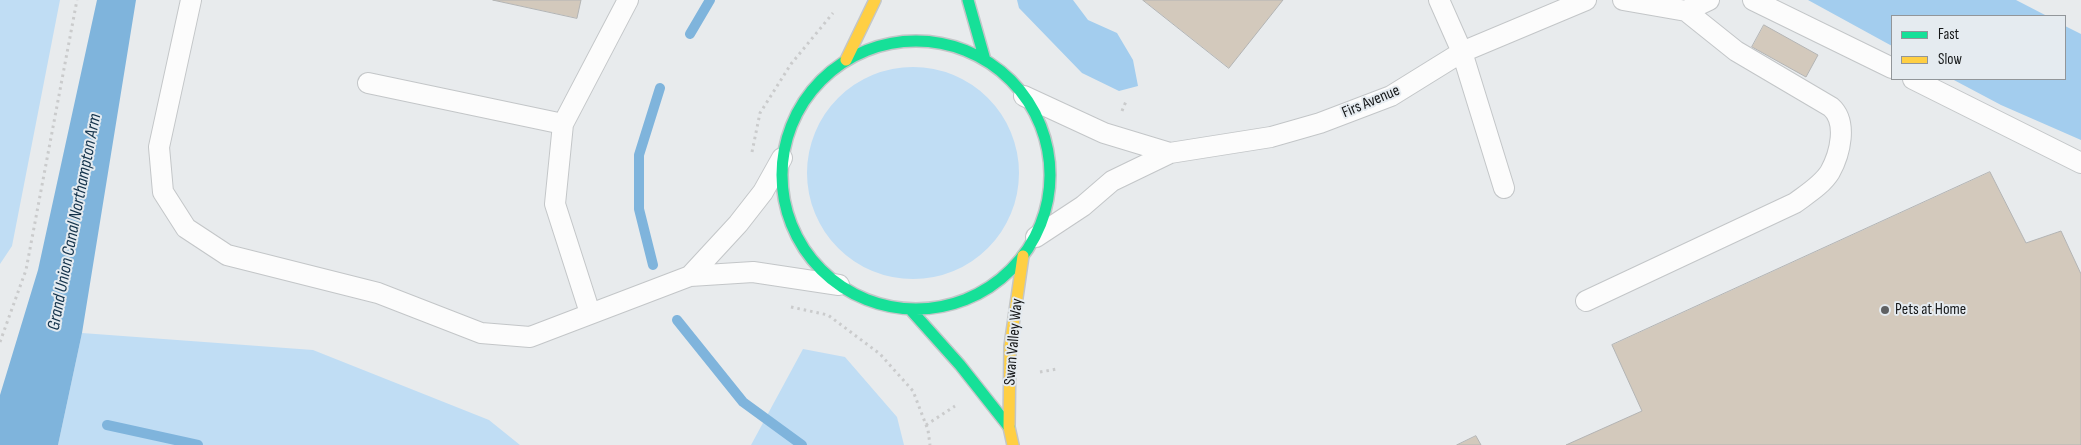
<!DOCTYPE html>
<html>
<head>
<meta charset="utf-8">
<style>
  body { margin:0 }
  #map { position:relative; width:2081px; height:445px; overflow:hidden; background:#e8ebed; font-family:"Sofia Sans Condensed",sans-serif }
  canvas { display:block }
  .legend { position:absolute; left:1891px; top:15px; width:175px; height:65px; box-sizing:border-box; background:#e5ebf0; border:1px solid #92969a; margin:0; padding:6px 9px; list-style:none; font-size:15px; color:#151718 }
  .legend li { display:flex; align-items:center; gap:10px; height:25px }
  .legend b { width:25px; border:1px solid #92969a }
</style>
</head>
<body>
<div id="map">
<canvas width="2081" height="445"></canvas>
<ul class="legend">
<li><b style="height:6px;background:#16e098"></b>Fast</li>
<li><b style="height:6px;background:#ffcf43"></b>Slow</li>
</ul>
</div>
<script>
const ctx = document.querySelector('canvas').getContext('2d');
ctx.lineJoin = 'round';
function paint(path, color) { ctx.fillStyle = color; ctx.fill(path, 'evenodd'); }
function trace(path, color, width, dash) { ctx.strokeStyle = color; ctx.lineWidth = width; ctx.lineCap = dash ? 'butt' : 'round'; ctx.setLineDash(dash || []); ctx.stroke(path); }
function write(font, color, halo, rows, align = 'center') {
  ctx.font = font + ' "Sofia Sans Condensed",sans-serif'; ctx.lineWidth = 4; ctx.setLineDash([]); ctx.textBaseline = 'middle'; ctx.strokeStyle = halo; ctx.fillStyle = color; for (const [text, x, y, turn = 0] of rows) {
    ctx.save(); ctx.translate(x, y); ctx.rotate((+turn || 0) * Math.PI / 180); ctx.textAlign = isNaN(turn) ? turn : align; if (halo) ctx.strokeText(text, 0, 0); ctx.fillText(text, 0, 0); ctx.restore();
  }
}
const green = new Path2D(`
  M 0,0 L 60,0 L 12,246 L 0,264 Z
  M807 173a106 106 0 1 1 212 0a106 106 0 1 1-212 0Z
  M 82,333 L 313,350 L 489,420 L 520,445 L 58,445 Z
  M 803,349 L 845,357 L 897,417 L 904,445 L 751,445 Z`);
const forest = new Path2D(`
  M 1017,0 L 1073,0 L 1088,20 L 1117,33 L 1133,60 L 1138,86 L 1119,91 L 1082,73 L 1019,8 Z
  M 1808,0 L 2016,0 L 2047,16 L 1892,16 L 1892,46 Z
  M 2065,26 L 2081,34 L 2081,140 L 2001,105 L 1952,79 L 2065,79 Z`);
const water = new Path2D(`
  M 97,0 L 136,0 L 82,333 L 58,445 L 0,445 L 0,395 L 38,270 Z`);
const stream = new Path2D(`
  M 690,34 L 710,0
  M 653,265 L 639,209 L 639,155 L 660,88
  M 677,320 L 743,402 L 802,445
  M 107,425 L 198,445`);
const building = new Path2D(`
  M 493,0 L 581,0 L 577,18 Z
  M 1143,0 L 1283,0 L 1229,68 Z
  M 1764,25 L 1818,55 L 1806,77 L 1752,47 Z
  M 1990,172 L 2026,243 L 2061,231 L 2081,274 L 2081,445 L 1566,445 L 1642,411 L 1612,345 Z
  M 1476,436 L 1481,445 L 1457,445 Z`);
const path = new Path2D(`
  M 1122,111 L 1127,99
  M 752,152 L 760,113 L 791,64 L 833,13
  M 791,307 L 828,315 L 880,354 L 913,391 L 928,430 L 930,445
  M 0,342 L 26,270 L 77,0
  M 1040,372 L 1057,369
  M 926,425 L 955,406`);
const lane = new Path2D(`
  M 191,0 L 159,147 L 163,192 L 186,228 L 227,255 L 378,293 L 481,333 L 530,337 L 690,276 L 753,272 L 839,285
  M 1439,0 L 1462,52 L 1504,188
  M 1753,0 L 1892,68
  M 1686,11 L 1709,0
  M 1913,79 L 2081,163
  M 368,83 L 563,124
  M 1024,96 L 1104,133 L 1170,153
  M 1036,237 L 1083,206 L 1112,181 L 1170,153 L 1271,137 L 1320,123 L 1391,96 L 1462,52 L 1586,0
  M 690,276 L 738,224 L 763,192 L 782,158
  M 1586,301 L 1795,203 C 1807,194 1822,185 1830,172 C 1840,154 1848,122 1831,107 L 1736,51 L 1686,11 L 1623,0
  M 590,313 L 555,204 L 563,124 L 628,0`);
const fast = new Path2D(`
  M 968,0 L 985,60
  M782 175a134 134 0 1 1 268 0a134 134 0 1 1-268 0Z
  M 910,309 L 960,365 L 1009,427`);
const slow = new Path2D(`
  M 846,60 L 875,0
  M 1013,445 L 1009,427 L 1010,346 L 1023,256`);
const markers = [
  [1885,310,5,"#5f6163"]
];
const streetNames = [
  ["Firs Avenue",1371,102,-23],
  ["Swan Valley Way",1014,342,-85]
];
const poiNames = [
  ["Pets at Home",1895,310]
];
const waterNames = [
  ["Grand Union Canal Northampton Arm",75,222,-79]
];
paint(green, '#c0ddf4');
paint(forest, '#a3cdee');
paint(water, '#7fb4dc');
trace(stream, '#7fb4dc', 10);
paint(building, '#d3c9bc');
trace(building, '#b3b4b4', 1);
trace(lane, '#c3c6c8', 22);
trace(fast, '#c3c6c8', 14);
trace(slow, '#c3c6c8', 14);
trace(path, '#cacbcc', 3, [2.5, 4]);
trace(lane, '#fcfcfc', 20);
trace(fast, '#16e098', 11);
trace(slow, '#ffcf43', 11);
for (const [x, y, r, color] of markers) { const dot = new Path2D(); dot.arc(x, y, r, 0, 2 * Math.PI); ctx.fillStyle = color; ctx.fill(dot); trace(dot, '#e5ebf0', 2); }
write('16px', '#151718', '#e5ebf0', streetNames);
write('16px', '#151718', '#e5ebf0', poiNames, 'left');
write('italic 18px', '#14334b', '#e5ebf0', waterNames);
</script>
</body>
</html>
